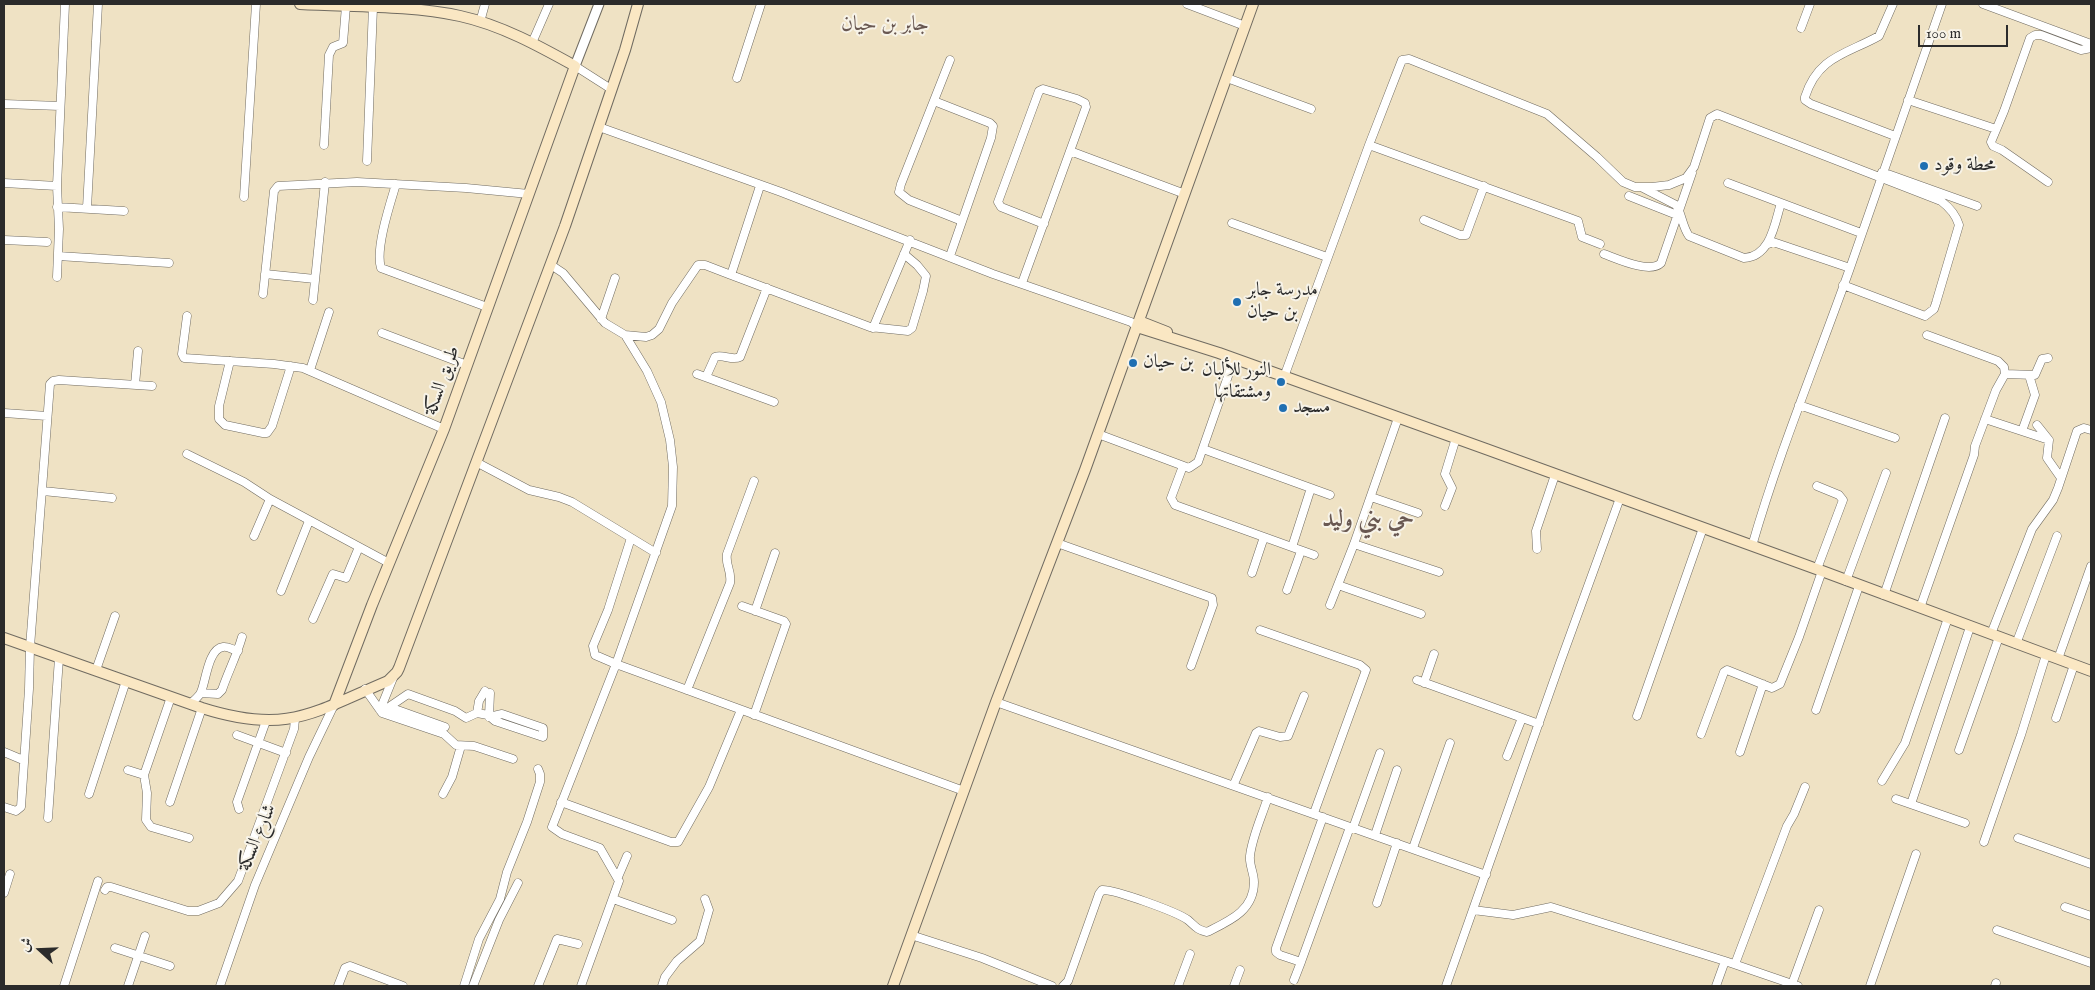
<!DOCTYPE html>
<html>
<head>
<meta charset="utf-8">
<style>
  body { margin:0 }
  #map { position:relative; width:2095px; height:990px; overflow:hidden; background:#efe2c4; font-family:"IM FELL English",Amiri,serif }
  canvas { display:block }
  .frame { position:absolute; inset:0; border:5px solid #2b2b2b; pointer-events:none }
  .north { position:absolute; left:15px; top:925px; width:50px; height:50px; -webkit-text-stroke:4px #f7f3e8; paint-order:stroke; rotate:290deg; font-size:14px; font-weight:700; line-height:20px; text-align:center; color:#2b2b2b }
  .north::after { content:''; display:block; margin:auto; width:18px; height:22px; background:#2b2b2b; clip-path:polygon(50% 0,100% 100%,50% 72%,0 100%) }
  .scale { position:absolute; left:1918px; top:25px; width:90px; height:22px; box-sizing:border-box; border:2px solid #2b2b2b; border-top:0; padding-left:6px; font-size:15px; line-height:18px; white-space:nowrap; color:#2b2b2b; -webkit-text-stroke:4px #f7f3e8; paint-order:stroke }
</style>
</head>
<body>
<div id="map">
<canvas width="2095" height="990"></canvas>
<div class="frame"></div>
<div class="north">ش</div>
<div class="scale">100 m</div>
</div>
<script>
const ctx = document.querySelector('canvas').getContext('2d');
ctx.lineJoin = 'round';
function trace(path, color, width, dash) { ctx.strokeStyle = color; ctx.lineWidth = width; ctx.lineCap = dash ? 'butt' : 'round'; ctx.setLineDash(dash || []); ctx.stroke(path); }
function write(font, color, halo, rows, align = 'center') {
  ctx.font = font + ' "IM FELL English",Amiri,serif'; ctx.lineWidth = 4; ctx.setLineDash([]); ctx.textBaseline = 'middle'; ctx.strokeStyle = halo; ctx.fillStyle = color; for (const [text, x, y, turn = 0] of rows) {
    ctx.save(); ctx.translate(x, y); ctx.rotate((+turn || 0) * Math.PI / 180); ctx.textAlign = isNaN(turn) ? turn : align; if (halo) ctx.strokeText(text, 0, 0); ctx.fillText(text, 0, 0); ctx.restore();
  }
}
const minor = new Path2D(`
  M 1187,4 L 1245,26
  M 1893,4 L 1879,36 C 1847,54 1818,56 1805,97 L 1805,100 L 1811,104 L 1895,136
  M 1983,4 L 2091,44
  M 480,22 L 485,4
  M 1801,28 L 1810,4
  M 532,43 L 549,4
  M 950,60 L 901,184 L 899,192 L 909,200 L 962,221
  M 575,66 L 611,89
  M 737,78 L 761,4
  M 1227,78 L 1311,109
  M 1908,100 L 1996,129
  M 934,101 L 990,123 L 993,126 L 991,138 L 950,256
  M 4,104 L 60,106
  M 599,127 L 781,192 L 993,274 L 1131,322 L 1137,327
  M 324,145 L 329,55 L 333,47 L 343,43 L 346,6
  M 1369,145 L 1578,221 L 1582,237 L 1600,244
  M 1070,151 L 1185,194
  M 367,161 L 373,7
  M 1882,172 L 1977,206
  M 2048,182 L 2002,150 L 1993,146 L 1991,142 L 2004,111 L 2030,38 L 2035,35 L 2041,35 L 2081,50 L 2091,48
  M 4,183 L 57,186
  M 1728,183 L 1861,233
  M 396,184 C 390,204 375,249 381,268 L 487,307
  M 1643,188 L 1676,205 C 1682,214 1682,226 1689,236 L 1744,258 C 1771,257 1775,222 1781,203
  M 1629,196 L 1677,215
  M 244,197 L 256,4
  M 57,207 L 124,211
  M 87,208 L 98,4
  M 1424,220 L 1460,235 L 1466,235 L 1484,186
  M 1232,223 L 1327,257
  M 4,240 L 47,242
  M 1768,244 L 1773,242 L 1850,268
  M 1604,254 C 1618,259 1650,274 1661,263 L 1692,173
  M 58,256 L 169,263
  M 551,265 L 563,273 L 605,323 L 625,335 L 647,371 L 661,402 L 670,440 L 673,467 L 672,506 L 616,664 L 964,791
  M 265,274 L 315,279
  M 731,275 L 870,327 L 908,331 L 912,328 L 923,291 L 926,276 L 917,265 L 904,254
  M 57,277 L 59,229 L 57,186 L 65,4
  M 1022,283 L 1086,107 L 1085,103 L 1077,99 L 1043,89 L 1039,91 L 998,202 L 1001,207 L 1044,224
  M 263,294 L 274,191 L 278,186 L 357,182 L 466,188 L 529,194
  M 313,300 L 325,182
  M 187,316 L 182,354 L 184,358 L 274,364 L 303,368 L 444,429
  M 601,319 L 615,278
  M 873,328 L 910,240
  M 382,333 L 467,365
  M 625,335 L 646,337 L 652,335 L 659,329 L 672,303 L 698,265 L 705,265 L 731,275 L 760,186
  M 230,361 L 219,406 L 219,419 L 225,425 L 263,433 L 267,433 L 272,426 L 291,366
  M 310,370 L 329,312
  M 697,374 L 774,402
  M 2005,374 L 2035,375 L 2042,359 L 2048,358
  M 706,377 L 715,357 C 723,354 732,361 740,357 L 767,288
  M 1284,377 L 1369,145 L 1402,60 L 1409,59 L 1547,114 L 1597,157 L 1623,182 L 1635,187 L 1652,187 L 1669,185 L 1686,178 L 1694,167 L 1710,118 L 1717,114 L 1941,201 C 1949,207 1956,215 1959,225 L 1936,303 L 1934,309 L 1925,316 L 1843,285
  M 135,385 L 138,351
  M 1799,405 L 1895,438
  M 4,413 L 47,416
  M 1985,419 L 2049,440
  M 2037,425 L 2049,440 L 2047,458 L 2061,478
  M 2022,431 L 2035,395 L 2029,375
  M 1098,434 L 1189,468 L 1198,462 L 1234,359
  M 1203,449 L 1330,495
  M 187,454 L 244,482 L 270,499 L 389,563
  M 476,462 L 529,490 L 559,497 L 572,502 L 656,553
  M 1183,466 L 1171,498 L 1175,505 L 1314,555
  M 43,491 L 112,498
  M 1371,497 L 1418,513
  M 1445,506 L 1452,488 L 1445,474 L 1456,438
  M 254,536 L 270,499
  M 1057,543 L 1212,598 L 1213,605 L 1191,666
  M 1354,544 L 1439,572
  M 1752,546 C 1779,452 1817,361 1850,268 C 1880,180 1911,92 1942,4
  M 1292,547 L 1311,488
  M 1537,549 L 1536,531 L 1555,475
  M 1817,569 L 1843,500 L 1839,495 L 1817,486
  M 1252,573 L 1264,537
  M 1846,581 L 1886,473
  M 1338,585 L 1421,614
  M 1287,590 L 1301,551
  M 281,591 L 309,521
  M 1884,595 L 1945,418
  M 1330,605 L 1354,544 L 1398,418
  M 742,606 L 784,621 L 786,624 L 754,715
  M 1920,608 L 1974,455 L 1975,446 L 1996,390 L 2005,374 L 2004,367 L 1998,361 L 1927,335
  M 755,611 L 775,553
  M 313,619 L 332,576 L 333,574 L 346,578 L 359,547
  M 1260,630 L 1360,665 L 1366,670 L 1314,813
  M 1991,634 L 2032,529 L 2053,500 L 2058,488 L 2077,431 L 2084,428 L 2091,430
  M 2016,644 L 2057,536
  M 2058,659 L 2091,566
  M 96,670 L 115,616
  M 1417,680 L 1539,724
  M 1424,683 L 1434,654
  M 365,689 L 382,713 L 444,734 L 456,745 L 474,746 L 513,759
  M 687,690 L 730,583 C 732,570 725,566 727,554 L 754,481
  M 201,693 L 218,694 L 222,690 C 228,672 237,655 242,637
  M 171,697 L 144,775 L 147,793 L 146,820 L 151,827 L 189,838
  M 996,702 L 1486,875
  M 190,704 C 194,700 199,697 201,692 C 206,681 208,649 223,647 C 228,646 233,650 238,651
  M 389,707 L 445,727
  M 380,710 L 389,707 L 408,694 L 455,711 L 466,718 L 477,713 L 488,715 L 495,721 L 543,737 L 543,728 L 502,714 L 489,717 L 490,693
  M 380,710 L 393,678
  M 1816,710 L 1859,586
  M 477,713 L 479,701 L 485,691
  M 1637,716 L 1703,528
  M 2056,718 L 2074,665
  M 1701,734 L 1724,672 L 1727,670 L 1772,688 L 1780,684 L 1799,637 L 1822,571
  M 237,735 L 286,753
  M 1959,750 L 1999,637
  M 4,752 L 23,760
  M 1740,752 L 1763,684
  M 1507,756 L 1522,718
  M 128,770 L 144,775
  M 1882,781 L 1905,743 L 1948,618
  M 1234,784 L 1256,733 L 1259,731 L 1280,737 L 1288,736 L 1304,696
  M 89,794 L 126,681
  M 443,794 L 452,777 L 461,746
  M 1896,799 L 1965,823
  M 170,802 L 202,708
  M 561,802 L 671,842 L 678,842 L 709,787 L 741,710
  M 1911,804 L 1970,627
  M 4,807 L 16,811 L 21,807 L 29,689 L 30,647 L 50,384 L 53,381 L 59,380 L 152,386
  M 239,809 L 237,802 L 266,721
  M 1323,817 L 1276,948 L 1276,952 L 1280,955 L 1301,962 L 1350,827
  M 48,818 L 59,658
  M 1353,828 L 1380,753
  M 1375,835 L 1397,770
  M 2018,838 L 2091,864
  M 1984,842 L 2021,735 L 2046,655
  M 1413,848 L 1450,743
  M 618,877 L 627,856
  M 105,890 L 107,887 L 111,887 L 188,911 L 198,911 L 219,903 L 238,881 L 294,729 L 295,719
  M 4,893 L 10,874
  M 613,899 L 672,920
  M 1377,903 L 1397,843
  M 2065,907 L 2091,916
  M 1473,910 L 1513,915 L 1551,907 L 1725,961 L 1798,986
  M 1997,930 L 2091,963
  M 911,935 L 982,958 L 1052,986
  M 115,948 L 170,966
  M 1735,964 L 1787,826 L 1794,814 L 1805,787
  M 1294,980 L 1301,962
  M 1792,984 L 1819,910
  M 64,986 L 98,881
  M 128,986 L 145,936
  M 220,986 L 255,885 L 309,757 L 334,705
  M 338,986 L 345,968 L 350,966 L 403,986
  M 464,986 L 479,939 L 500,899 L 507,872 L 527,822 L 540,782 L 540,774 L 538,769
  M 473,986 L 499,920 L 518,883
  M 538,986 L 557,939 L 578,944
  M 581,986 L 619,881 L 600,848 L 562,834 L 552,827 L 616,664 L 595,655 L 593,646 L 608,610 L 631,538
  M 662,986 L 665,977 L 677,961 L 700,941 L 709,910 L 705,899
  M 1063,986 L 1068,981 L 1099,894 L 1102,890 C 1114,889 1177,912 1188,920 C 1195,926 1197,930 1207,932 C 1229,921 1254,911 1254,882 C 1254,873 1249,865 1250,856 C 1252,837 1262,816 1268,797
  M 1178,986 L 1190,954
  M 1234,986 L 1240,970
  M 1446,986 L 1560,663 L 1620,498
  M 1716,986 L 1725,961
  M 1870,986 L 1916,854
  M 1995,986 L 1996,983`);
const tertiary = new Path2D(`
  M 575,66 L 599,4`);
const secondary = new Path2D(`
  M 300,4 C 353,7 408,5 460,16 C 501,25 539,46 575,66 L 444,429 L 372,605 L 334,705
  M 1139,321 L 1167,332
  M 1137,327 L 1219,353 L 1486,449 L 1822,571 L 2091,671
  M 4,638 L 202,708 C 287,735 312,713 388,681 L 397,672 L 399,668 L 565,226 L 625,50 L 638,4
  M 893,986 L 996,702 L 1085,470 L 1253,4`);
const markers = [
  [1924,166,5,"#1f6fb2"],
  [1237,302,5,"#1f6fb2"],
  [1133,363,5,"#1f6fb2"],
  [1281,382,5,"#1f6fb2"],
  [1283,408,5,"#1f6fb2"]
];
const poiNames = [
  ["محطة وقود",1934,166],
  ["مدرسة جابر",1247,291],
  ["بن حيان",1247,313],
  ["بن حيان",1143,363],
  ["النور للألبان",1271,371,"right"],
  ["ومشتقاتها",1271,393,"right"],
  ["مسجد",1293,408]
];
const streetNames = [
  ["طريق السكة",443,381,-70],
  ["شارع السكة",258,838,-67]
];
const quarterNames = [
  ["جابر بن حيان",885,26]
];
const districtNames = [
  ["حي بني وليد",1368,521]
];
trace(minor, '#706b61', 9);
trace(tertiary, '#706b61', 11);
trace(secondary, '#706b61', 12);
trace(minor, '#fff', 8);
trace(tertiary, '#fff', 9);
trace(secondary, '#fae7c3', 10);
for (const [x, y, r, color] of markers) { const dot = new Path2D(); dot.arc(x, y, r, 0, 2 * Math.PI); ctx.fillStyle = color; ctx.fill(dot); trace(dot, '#f7f3e8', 2); }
write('19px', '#2b2b2b', '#f7f3e8', poiNames, 'left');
write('19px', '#2b2b2b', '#f7f3e8', streetNames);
write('21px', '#695852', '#f7f3e8', quarterNames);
write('bold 24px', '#695852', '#f7f3e8', districtNames);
</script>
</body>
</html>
